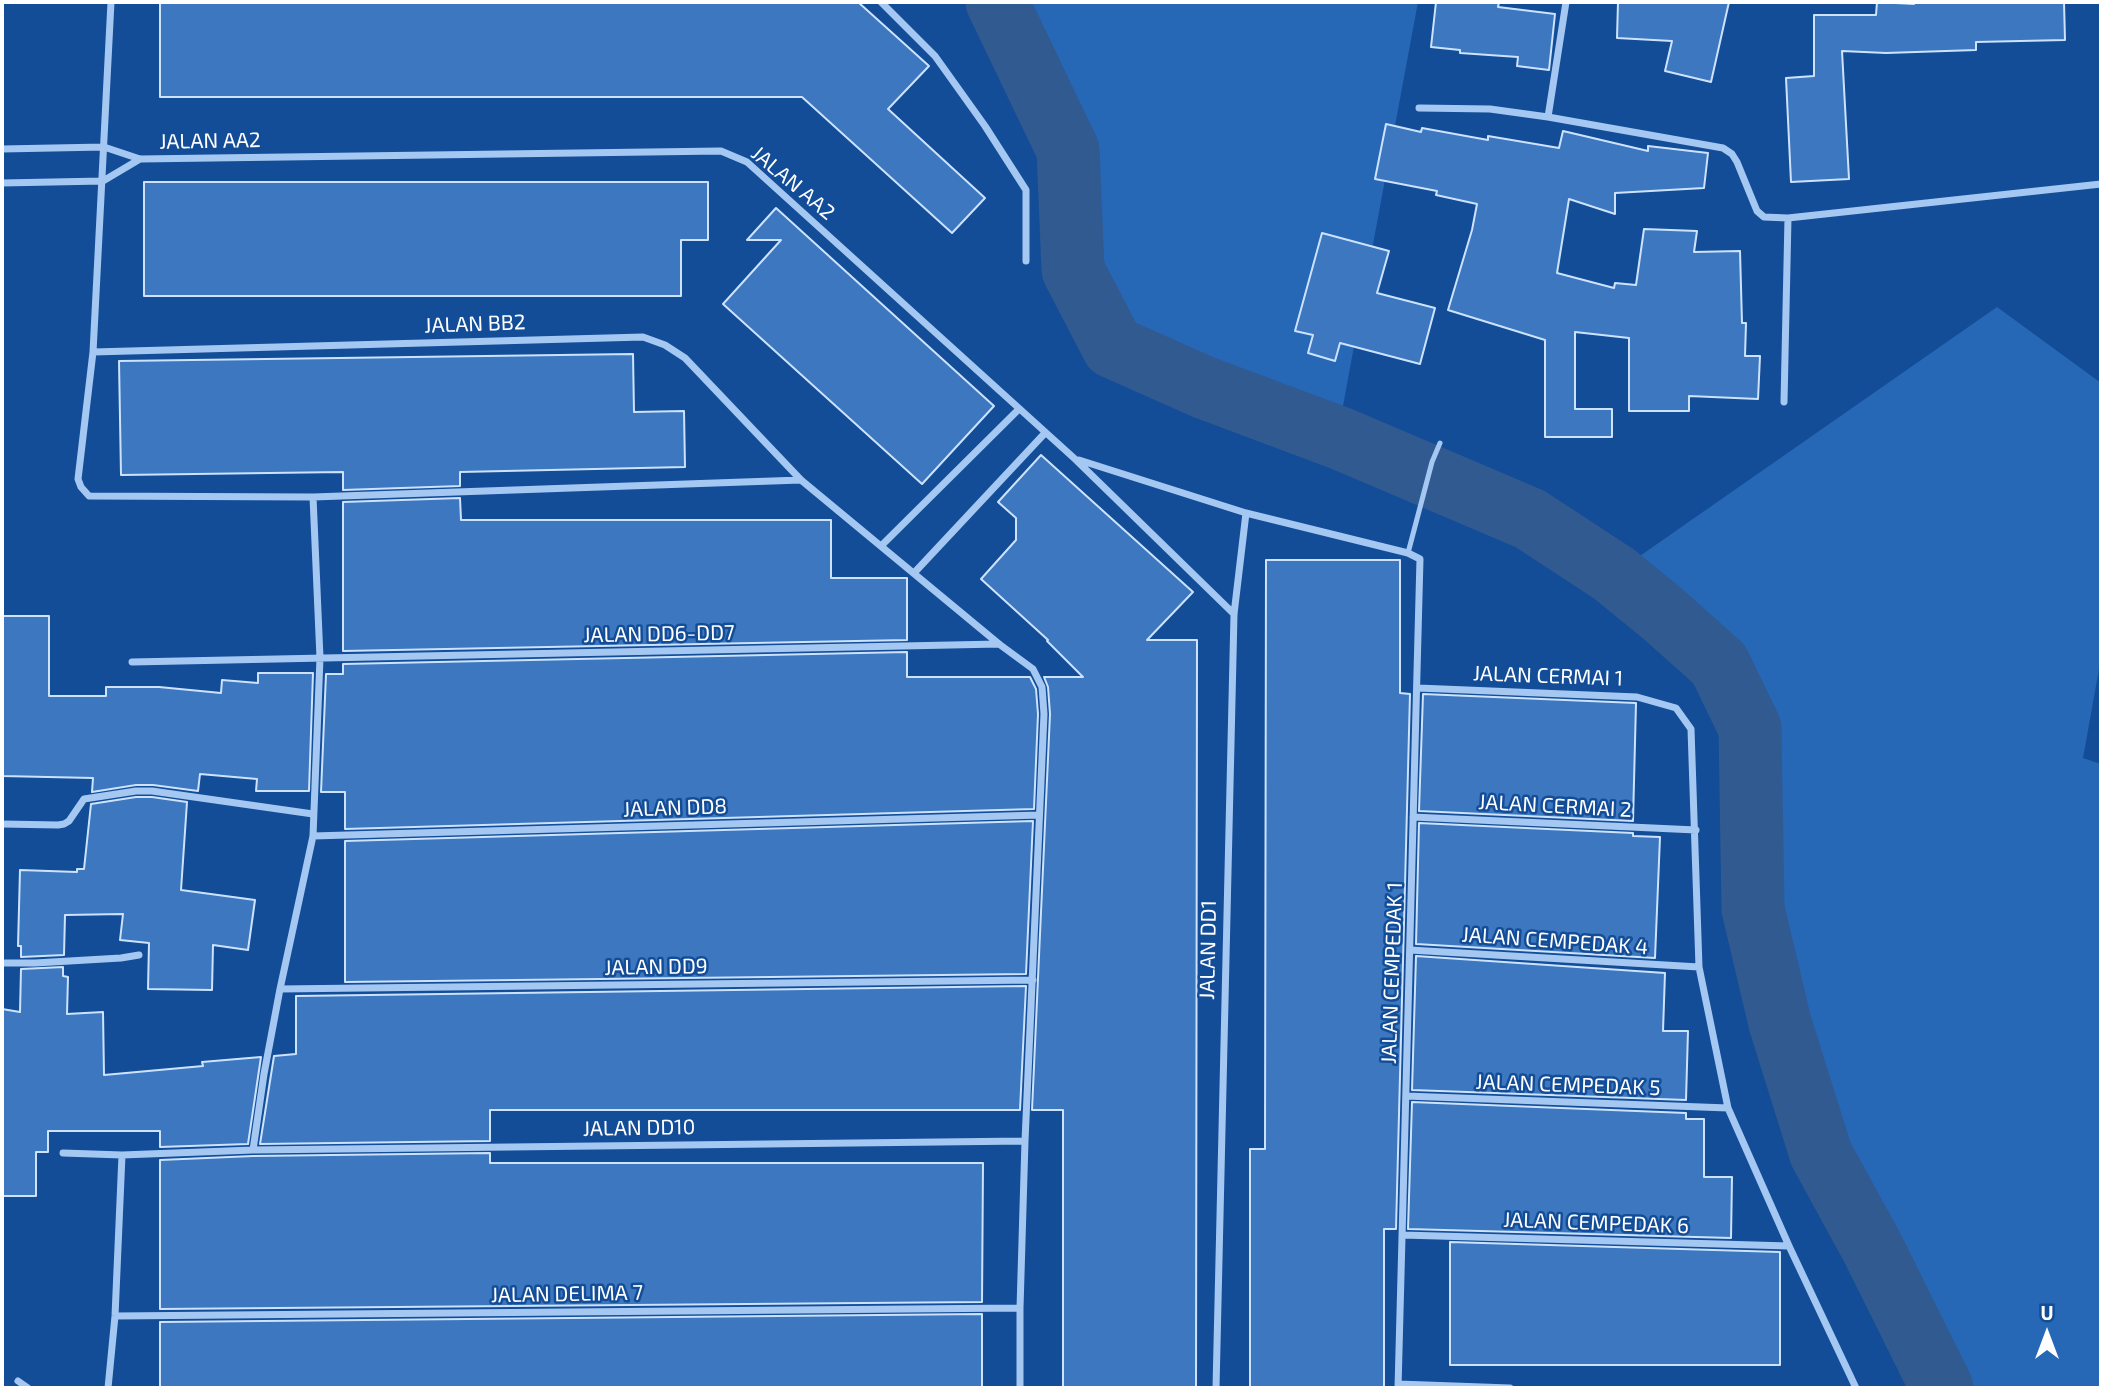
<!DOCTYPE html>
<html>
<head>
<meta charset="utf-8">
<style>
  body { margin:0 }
  #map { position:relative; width:2103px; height:1390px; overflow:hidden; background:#134d98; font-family:"Exo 2",sans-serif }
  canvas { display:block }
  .frame { position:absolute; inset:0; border:4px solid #fff; pointer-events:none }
  .north { position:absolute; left:2012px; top:1299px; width:70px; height:70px; -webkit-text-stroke:5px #134d98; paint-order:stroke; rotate:0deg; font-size:19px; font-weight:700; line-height:28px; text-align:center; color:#fff }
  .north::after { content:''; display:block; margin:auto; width:24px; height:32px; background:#fff; clip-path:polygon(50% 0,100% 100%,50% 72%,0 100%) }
</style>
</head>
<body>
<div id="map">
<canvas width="2103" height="1390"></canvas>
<div class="frame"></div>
<div class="north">U</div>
</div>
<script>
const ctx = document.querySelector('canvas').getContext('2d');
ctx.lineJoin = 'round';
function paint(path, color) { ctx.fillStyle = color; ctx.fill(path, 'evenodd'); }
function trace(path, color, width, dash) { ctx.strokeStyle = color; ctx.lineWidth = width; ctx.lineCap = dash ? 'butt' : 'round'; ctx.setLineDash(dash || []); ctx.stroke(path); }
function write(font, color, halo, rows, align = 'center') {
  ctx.font = font + ' "Exo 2",sans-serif'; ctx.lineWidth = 5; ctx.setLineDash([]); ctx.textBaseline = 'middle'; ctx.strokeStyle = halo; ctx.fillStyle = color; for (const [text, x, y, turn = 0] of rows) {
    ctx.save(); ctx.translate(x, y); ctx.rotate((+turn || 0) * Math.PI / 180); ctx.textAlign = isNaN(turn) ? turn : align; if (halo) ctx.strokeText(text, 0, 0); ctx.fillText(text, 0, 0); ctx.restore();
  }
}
const green = new Path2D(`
  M 997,2 L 1418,2 L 1337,438 L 1113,347 L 1073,270 L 1068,150 Z
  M 1997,307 L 2101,383 L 2101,658 L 2083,758 L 2101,764 L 2101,1388 L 1942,1388 L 1821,1154 L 1785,1037 L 1753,909 L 1750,728 L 1719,663 L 1614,574 Z`);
const river = new Path2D(`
  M 997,2 L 1068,150 L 1073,270 L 1113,347 L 1203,387 L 1342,439 L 1530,519 L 1614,574 L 1663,614 L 1719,664 L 1750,728 L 1753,909 L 1780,1023 L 1821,1154 L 1873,1249 L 1942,1388`);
const building = new Path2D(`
  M 160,2 L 858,2 L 929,66 L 888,109 L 985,198 L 952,233 L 802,97 L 160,97 Z
  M 1436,2 L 1499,2 L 1498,7 L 1555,14 L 1549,70 L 1517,66 L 1518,57 L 1460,53 L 1460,50 L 1431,47 Z
  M 1618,2 L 1729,2 L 1711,82 L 1665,71 L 1672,41 L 1617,38 Z
  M 1877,2 L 1914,4 L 1914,2 L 2064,2 L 2065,40 L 1976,42 L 1976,50 L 1886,53 L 1842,51 L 1849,179 L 1791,182 L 1786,78 L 1814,76 L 1814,15 L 1876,15 Z
  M 1386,124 L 1421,132 L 1422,128 L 1488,140 L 1488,136 L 1559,148 L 1563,131 L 1648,151 L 1648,146 L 1708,153 L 1704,188 L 1615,193 L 1615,214 L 1569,199 L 1557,273 L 1614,288 L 1615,283 L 1636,285 L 1644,229 L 1697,231 L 1694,252 L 1740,251 L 1742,323 L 1746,323 L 1745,356 L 1760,356 L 1758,399 L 1689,396 L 1689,411 L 1629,411 L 1629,338 L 1575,332 L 1575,409 L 1612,409 L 1612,437 L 1545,437 L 1545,340 L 1448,310 L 1472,230 L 1477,204 L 1436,195 L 1437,191 L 1375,179 Z
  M 144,182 L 708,182 L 708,240 L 681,240 L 681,296 L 144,296 Z
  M 776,208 L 994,406 L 922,484 L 723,304 L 781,240 L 747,240 Z
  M 1322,233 L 1389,251 L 1377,293 L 1435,308 L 1420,364 L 1340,343 L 1335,361 L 1308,353 L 1313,335 L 1295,331 Z
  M 633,354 L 634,412 L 684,411 L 685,467 L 460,472 L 460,486 L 343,490 L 343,472 L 121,475 L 119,361 Z
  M 1041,455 L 1193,592 L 1147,640 L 1197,640 L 1196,1388 L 1063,1388 L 1063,1110 L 1032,1110 L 1050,714 L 1048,687 L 1044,677 L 1083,677 L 1047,641 L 1048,640 L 981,579 L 1016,540 L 1016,518 L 998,502 Z
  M 460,498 L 461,520 L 831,520 L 831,578 L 907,578 L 907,640 L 343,651 L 343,502 Z
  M 1266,560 L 1400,560 L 1400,693 L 1410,694 L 1396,1229 L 1384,1229 L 1384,1388 L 1250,1388 L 1250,1149 L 1265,1149 Z
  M 2,616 L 49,616 L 49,696 L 106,696 L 106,687 L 159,687 L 221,693 L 222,680 L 258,683 L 258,673 L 313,673 L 309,791 L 256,791 L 257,779 L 200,774 L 198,791 L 153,785 L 136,785 L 92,792 L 93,778 L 2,776 Z
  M 907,652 L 907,677 L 1030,677 L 1036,689 L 1038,714 L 1034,809 L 345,829 L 345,792 L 321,792 L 326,674 L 343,674 L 343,664 Z
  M 1423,694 L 1636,703 L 1633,821 L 1419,811 Z
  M 136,797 L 152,797 L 187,802 L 181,890 L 255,900 L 248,950 L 213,945 L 212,990 L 148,989 L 149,943 L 120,940 L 123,914 L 65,915 L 64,955 L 21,957 L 21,946 L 18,946 L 20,870 L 77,872 L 77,869 L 84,869 L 91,804 Z
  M 1033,821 L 1026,974 L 345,982 L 345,841 Z
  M 1419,823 L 1633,833 L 1633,836 L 1660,837 L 1655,958 L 1416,944 Z
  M 1416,956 L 1665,973 L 1663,1031 L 1688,1031 L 1686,1100 L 1412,1090 Z
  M 63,967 L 63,976 L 68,977 L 67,1014 L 103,1012 L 104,1075 L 203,1066 L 202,1062 L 261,1057 L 248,1144 L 160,1147 L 160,1131 L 48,1131 L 48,1152 L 36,1152 L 36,1196 L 2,1196 L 2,1009 L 20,1012 L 21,969 Z
  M 1026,986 L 1020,1110 L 490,1110 L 490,1141 L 260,1144 L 274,1056 L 296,1054 L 296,996 Z
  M 1412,1102 L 1686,1113 L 1686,1119 L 1704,1119 L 1704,1177 L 1732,1177 L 1731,1238 L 1408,1229 Z
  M 490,1153 L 490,1163 L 983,1163 L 982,1302 L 160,1309 L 160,1160 L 253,1156 Z
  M 1450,1242 L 1780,1252 L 1780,1365 L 1450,1365 Z
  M 982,1314 L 982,1388 L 160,1388 L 160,1322 Z`);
const lane = new Path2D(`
  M 1408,553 L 1432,462 L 1440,443`);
const street = new Path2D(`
  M 111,2 L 93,352 L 78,479 L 81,487 L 89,496 L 313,497 L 801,480
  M 881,2 L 935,56 L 985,126 L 1026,190 L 1026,261
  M 1419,108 L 1490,109 L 1548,117 L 1723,148 L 1732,154 L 1737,162 L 1757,211 L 1764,217 L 1788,218 L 2101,184
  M 1548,117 L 1566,2
  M 2,149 L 104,147 L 140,159 L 721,151 L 747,162 L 1075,459 L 1234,614
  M 2,183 L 103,181 L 140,159
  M 93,352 L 643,337 L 665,345 L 685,358 L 801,480 L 999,644 L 1033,669 L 1042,687 L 1044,714 L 1025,1141 L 1020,1308 L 1020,1388
  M 1784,402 L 1788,218
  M 1079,460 L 1246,513 L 1408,553 L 1420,559 L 1398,1388
  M 881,546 L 1019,409
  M 914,573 L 1045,433
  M 132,662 L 999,644
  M 1418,688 L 1637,697 L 1676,708 L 1691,729 L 1699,967 L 1728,1108 L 1789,1246 L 1856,1388
  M 1413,817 L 1696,830
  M 2,824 L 58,825 L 64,824 L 69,821 L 84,799 L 136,791 L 152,791 L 313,814
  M 313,836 L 1039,815
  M 1410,950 L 1699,967
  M 2,963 L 35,963 L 121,958 L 139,955
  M 280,989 L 1033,980
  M 1406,1096 L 1728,1108
  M 253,1150 L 264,1074 L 280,989 L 313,836 L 320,658 L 313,497
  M 63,1153 L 122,1155 L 253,1150 L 1025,1141
  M 1403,1235 L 1789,1246
  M 115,1316 L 1020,1308
  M 18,1381 L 28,1388
  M 1398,1384 L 1510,1388
  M 108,1388 L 115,1316 L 122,1155
  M 1216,1388 L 1234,614 L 1246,513`);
const streetNames = [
  ["JALAN AA2",210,141,-1],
  ["JALAN AA2",793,183,40],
  ["JALAN BB2",475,324,-2],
  ["JALAN DD6-DD7",659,634,-1],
  ["JALAN CERMAI 1",1548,676,2],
  ["JALAN CERMAI 2",1555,806,3],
  ["JALAN DD8",675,808,-2],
  ["JALAN CEMPEDAK 4",1555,941,4],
  ["JALAN DD1",1208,950,-89],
  ["JALAN DD9",656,967,-1],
  ["JALAN CEMPEDAK 1",1392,973,-88],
  ["JALAN CEMPEDAK 5",1568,1085,2],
  ["JALAN DD10",639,1128,-1],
  ["JALAN CEMPEDAK 6",1596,1223,2],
  ["JALAN DELIMA 7",567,1294,-1]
];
paint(green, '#2667b6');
trace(river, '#315a91', 63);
paint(building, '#3c77c0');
trace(building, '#cde3fd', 2);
trace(lane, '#a5c8f3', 5);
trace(street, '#a5c8f3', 7);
write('21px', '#fff', '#134d98', streetNames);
</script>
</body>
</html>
